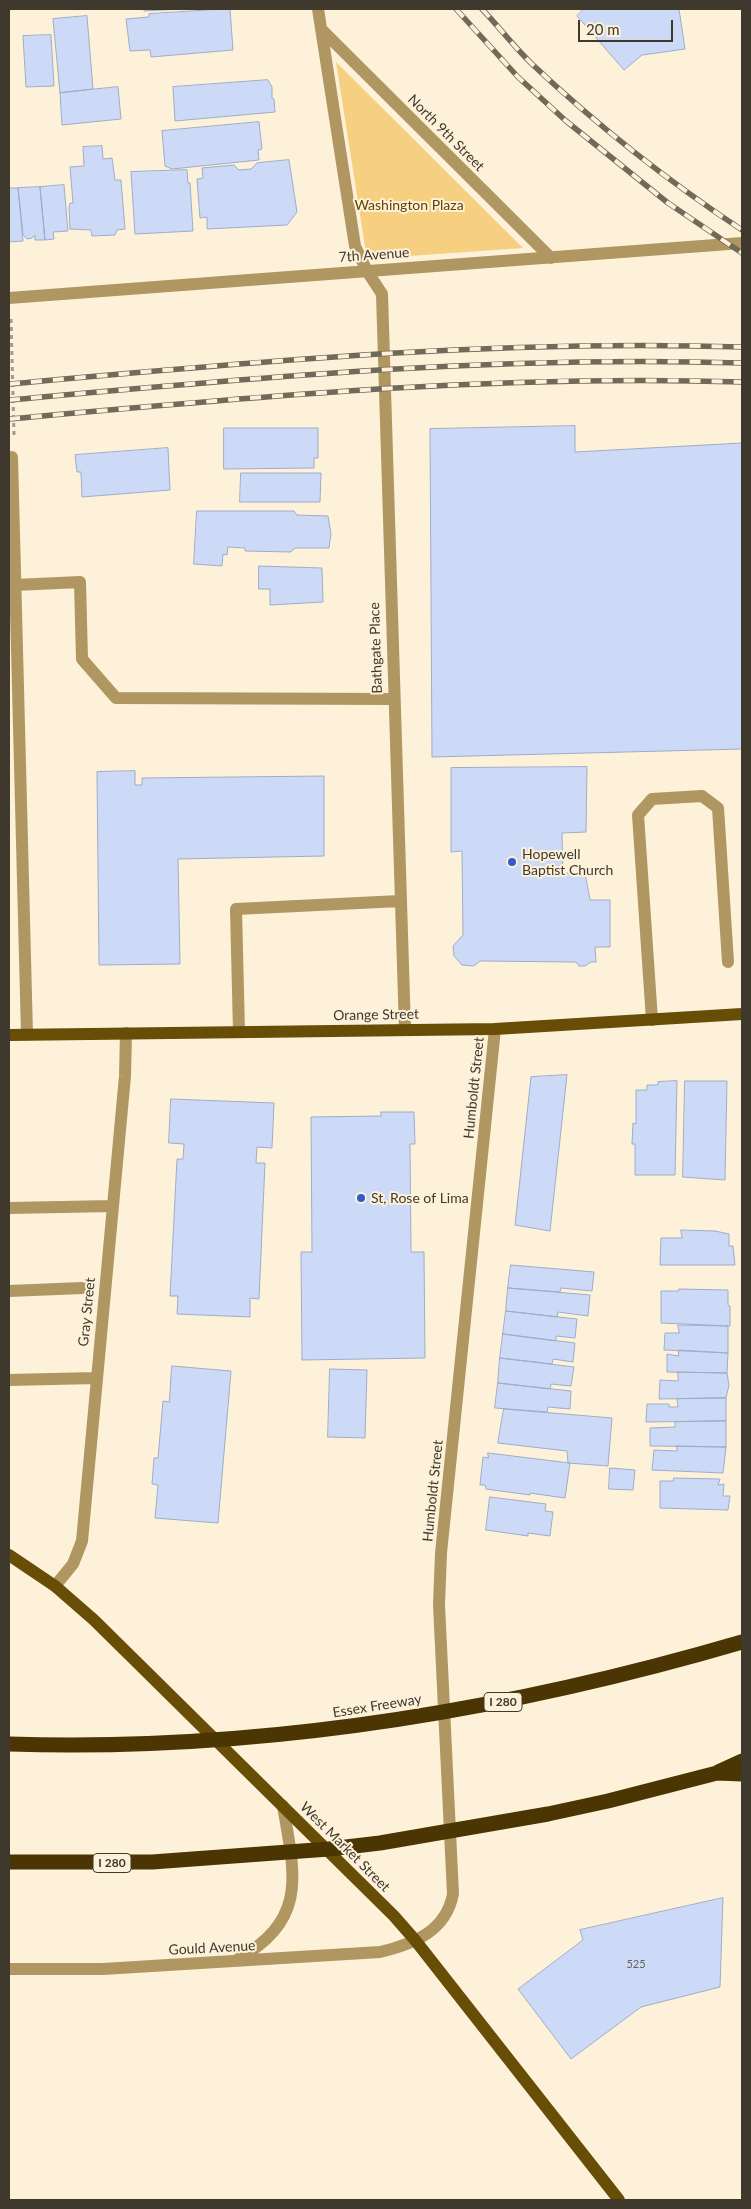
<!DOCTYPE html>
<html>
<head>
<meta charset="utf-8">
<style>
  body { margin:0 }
  #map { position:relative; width:751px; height:2209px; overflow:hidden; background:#fdf1d9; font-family:Lato,sans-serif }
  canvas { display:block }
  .frame { position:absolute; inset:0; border:10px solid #3f392d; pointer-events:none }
  .scale { position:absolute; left:578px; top:20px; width:95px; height:22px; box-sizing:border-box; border:2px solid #3f392d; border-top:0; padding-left:6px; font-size:15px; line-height:18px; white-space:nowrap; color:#3f392d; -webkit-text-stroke:4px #fdf1d9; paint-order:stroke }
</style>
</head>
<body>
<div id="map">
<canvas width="751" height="2209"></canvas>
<div class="frame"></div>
<div class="scale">20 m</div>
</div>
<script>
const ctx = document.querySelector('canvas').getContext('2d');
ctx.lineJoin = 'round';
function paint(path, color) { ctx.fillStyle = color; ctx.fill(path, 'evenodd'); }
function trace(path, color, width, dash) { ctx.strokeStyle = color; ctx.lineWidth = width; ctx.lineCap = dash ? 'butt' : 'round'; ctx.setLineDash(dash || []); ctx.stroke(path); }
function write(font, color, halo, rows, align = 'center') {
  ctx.font = font + ' Lato,sans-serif'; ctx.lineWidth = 4; ctx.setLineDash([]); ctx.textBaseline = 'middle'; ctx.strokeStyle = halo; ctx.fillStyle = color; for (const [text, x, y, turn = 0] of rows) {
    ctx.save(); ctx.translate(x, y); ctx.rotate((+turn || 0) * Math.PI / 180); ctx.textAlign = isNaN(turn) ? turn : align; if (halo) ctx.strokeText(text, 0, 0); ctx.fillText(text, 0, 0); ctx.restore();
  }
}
const green = new Path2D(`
  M 336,62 L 523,248 L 367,259 Z`);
const building = new Path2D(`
  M 132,9 L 183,9 L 144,11 L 144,9 Z
  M 230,9 L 233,50 L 151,57 L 150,50 L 130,51 L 126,19 L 149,17 L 149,14 Z
  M 584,9 L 679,9 L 685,49 L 642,55 L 624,70 L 577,16 Z
  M 87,16 L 93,89 L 60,93 L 53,19 Z
  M 51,35 L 54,86 L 26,87 L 23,36 Z
  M 268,80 L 272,87 L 272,98 L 274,99 L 275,112 L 175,121 L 173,87 Z
  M 118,87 L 121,119 L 62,125 L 60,93 Z
  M 259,122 L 262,149 L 258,150 L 259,160 L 172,169 L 165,166 L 162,131 Z
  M 102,146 L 103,159 L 112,158 L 115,180 L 121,180 L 125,229 L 117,230 L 115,235 L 92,236 L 91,230 L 70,229 L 69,207 L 70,203 L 73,203 L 70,167 L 84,166 L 83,147 Z
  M 289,160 L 297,212 L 287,225 L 207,229 L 207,217 L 200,218 L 197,179 L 203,178 L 202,168 L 234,165 L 239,170 L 251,169 L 257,163 Z
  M 187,170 L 188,183 L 190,183 L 193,231 L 135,234 L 131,172 Z
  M 64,185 L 68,231 L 53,232 L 54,239 L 45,240 L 40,187 Z
  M 40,187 L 45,240 L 35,240 L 35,235 L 32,238 L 27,239 L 23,235 L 18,188 Z
  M 9,188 L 18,188 L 23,241 L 9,242 Z
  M 575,426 L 575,452 L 742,443 L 742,749 L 432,757 L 430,429 Z
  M 224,428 L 318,428 L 318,458 L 314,458 L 314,468 L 224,469 Z
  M 168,448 L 170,490 L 82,497 L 81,472 L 77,472 L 75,455 Z
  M 241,473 L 321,473 L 320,502 L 240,502 Z
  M 197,511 L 294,511 L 297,515 L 328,516 L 331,534 L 329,548 L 295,548 L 291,552 L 245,551 L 245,548 L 228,547 L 227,555 L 223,554 L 222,566 L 194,564 Z
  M 259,566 L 322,568 L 323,602 L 270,605 L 270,589 L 259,589 Z
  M 587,767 L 586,832 L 562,833 L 563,873 L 585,873 L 590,900 L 610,900 L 610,947 L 595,947 L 596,962 L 591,962 L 585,966 L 579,966 L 576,962 L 480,961 L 474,966 L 462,965 L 454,956 L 453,946 L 463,935 L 462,851 L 451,852 L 451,768 Z
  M 135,771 L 135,785 L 142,785 L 142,778 L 324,776 L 324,856 L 178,859 L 180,964 L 99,965 L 97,772 Z
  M 567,1075 L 550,1231 L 515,1225 L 531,1077 Z
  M 677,1081 L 675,1175 L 635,1175 L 635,1144 L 632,1144 L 633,1123 L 636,1124 L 636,1090 L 647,1090 L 647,1085 L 658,1085 L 658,1082 Z
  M 685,1081 L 727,1081 L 725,1180 L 683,1177 Z
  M 171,1099 L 274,1103 L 272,1148 L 257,1147 L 256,1163 L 265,1163 L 259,1299 L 250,1298 L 250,1317 L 177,1314 L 178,1296 L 170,1296 L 177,1159 L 183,1159 L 184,1144 L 169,1143 Z
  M 381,1112 L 414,1112 L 415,1144 L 410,1144 L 411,1252 L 424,1252 L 425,1358 L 302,1360 L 301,1252 L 312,1252 L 311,1117 L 381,1116 Z
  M 681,1230 L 715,1231 L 729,1234 L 729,1246 L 733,1246 L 735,1265 L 660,1265 L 661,1238 L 682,1238 Z
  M 511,1265 L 594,1272 L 592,1291 L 561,1288 L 560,1292 L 508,1288 Z
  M 508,1288 L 590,1295 L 588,1316 L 558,1312 L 557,1317 L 506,1311 Z
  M 679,1289 L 728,1290 L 728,1305 L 730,1306 L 730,1326 L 661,1323 L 661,1291 L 678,1291 Z
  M 506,1311 L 577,1319 L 575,1338 L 556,1336 L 556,1341 L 503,1334 Z
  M 678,1325 L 728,1326 L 728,1353 L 664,1350 L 665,1333 L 679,1333 Z
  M 503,1334 L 575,1343 L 573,1362 L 553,1359 L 552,1364 L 500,1358 Z
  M 679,1350 L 728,1353 L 727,1373 L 667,1372 L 667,1354 L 678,1356 Z
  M 500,1358 L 574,1367 L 571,1386 L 551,1384 L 550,1389 L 498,1383 Z
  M 172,1366 L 231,1371 L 218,1523 L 155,1518 L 158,1485 L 152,1484 L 154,1458 L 158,1458 L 163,1401 L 169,1402 Z
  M 330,1369 L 367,1370 L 365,1438 L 328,1437 Z
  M 678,1372 L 727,1373 L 729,1385 L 726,1398 L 659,1399 L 660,1380 L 678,1381 Z
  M 498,1383 L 571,1391 L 570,1409 L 548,1407 L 547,1412 L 495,1408 Z
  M 726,1398 L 726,1421 L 646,1422 L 647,1404 L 669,1404 L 669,1407 L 678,1407 L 677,1399 Z
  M 504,1409 L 612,1418 L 608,1466 L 568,1463 L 567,1451 L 498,1443 Z
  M 726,1421 L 726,1447 L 650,1446 L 650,1428 L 675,1427 L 675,1422 Z
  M 677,1446 L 726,1447 L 723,1473 L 652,1470 L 654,1450 L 677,1451 Z
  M 488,1453 L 570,1463 L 565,1498 L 530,1493 L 530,1495 L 486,1489 L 485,1485 L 480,1485 L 483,1457 L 488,1458 Z
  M 610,1468 L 635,1470 L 633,1490 L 609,1489 Z
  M 674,1478 L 720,1479 L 718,1485 L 724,1484 L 723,1496 L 730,1496 L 728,1510 L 660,1508 L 660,1481 L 673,1481 Z
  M 490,1497 L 546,1504 L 545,1511 L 553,1512 L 550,1536 L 528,1533 L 528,1536 L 486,1530 Z
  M 723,1898 L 720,1987 L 641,2007 L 571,2059 L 518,1989 L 583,1940 L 580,1930 Z`);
const path = new Path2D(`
  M 11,319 L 14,435`);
const minor = new Path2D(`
  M 318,9 L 355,246 L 367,271 L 382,294 L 405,1030
  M 321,29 L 551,258
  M 9,298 L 742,243
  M 12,457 L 27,1034
  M 15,585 L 80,582 L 82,659 L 116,698 L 393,699
  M 652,1020 L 638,815 L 652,799 L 702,796 L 718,808 L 728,962
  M 239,1032 L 236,909 L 400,901
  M 9,1208 L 113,1206
  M 9,1291 L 82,1288
  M 9,1380 L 96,1378
  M 55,1586 L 73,1564 L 82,1541 L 125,1076 L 126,1033
  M 237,1960 C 308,1919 295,1876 283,1806
  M 9,1969 L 103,1969 L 380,1952 C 414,1944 446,1931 453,1894 L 439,1605 L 441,1553 L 495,1029`);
const major = new Path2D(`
  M 9,1035 L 495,1029 L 742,1014
  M 9,1555 L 55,1586 L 94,1620 L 394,1916 L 415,1940 L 619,2200`);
const highway = new Path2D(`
  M 9,1744 C 259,1752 503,1712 742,1642
  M 718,1772 L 742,1761
  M 9,1862 L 152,1862 L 329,1849 L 380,1843 L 548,1814 L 608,1801 L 717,1773 L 742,1774`);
const rail = new Path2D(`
  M 456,9 L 518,77 L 566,121 L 668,203 L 742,253
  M 482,9 C 499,27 515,48 533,65 C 598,126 668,181 742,230
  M 9,384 C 253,362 497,339 742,347
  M 9,400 C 253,378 497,355 742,363
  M 9,419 C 253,397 497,374 742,382`);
const markers = [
  [512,862,5,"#325aca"],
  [361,1198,5,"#325aca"]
];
const numberNames = [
  ["525",636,1964]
];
const shields = [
  [503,1702,38],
  [112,1863,38]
];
const shieldNames = [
  ["I 280",503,1702],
  ["I 280",112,1863]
];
const streetNames = [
  ["North 9th Street",446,133,45],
  ["7th Avenue",374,255,-4],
  ["Bathgate Place",376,648,-92],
  ["Orange Street",376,1015,-1],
  ["Humboldt Street",474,1088,-84],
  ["Gray Street",87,1312,-84],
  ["Humboldt Street",433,1491,-84],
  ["Essex Freeway",377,1706,-9],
  ["West Market Street",345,1847,45],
  ["Gould Avenue",212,1948,-3]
];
const parkNames = [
  ["Washington Plaza",409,205]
];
const poiNames = [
  ["Hopewell",522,854],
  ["Baptist Church",522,870],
  ["St, Rose of Lima",371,1198]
];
paint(green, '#f6cf80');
paint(building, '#cddaf7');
trace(building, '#9facc7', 1);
trace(path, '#a39a88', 3, [4, 4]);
trace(minor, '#b09661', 12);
trace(major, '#684d06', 12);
trace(highway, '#4a3503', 15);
trace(rail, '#716a5a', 5.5);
trace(rail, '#fdf1d9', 4, [11]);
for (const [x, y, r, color] of markers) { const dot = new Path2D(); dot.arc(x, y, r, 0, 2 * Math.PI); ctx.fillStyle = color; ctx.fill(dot); trace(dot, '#fdf1d9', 2); }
write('11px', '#626160', null, numberNames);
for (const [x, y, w] of shields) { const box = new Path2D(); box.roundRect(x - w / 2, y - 9.5, w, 19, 4); ctx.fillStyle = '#fdf1d9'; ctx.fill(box); trace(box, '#3f392d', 1); }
write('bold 12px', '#3f392d', null, shieldNames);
write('14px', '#3f392d', '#fdf1d9', streetNames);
write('14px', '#604500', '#fdf1d9', parkNames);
write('14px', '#3f392d', '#fdf1d9', poiNames, 'left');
</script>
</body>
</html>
